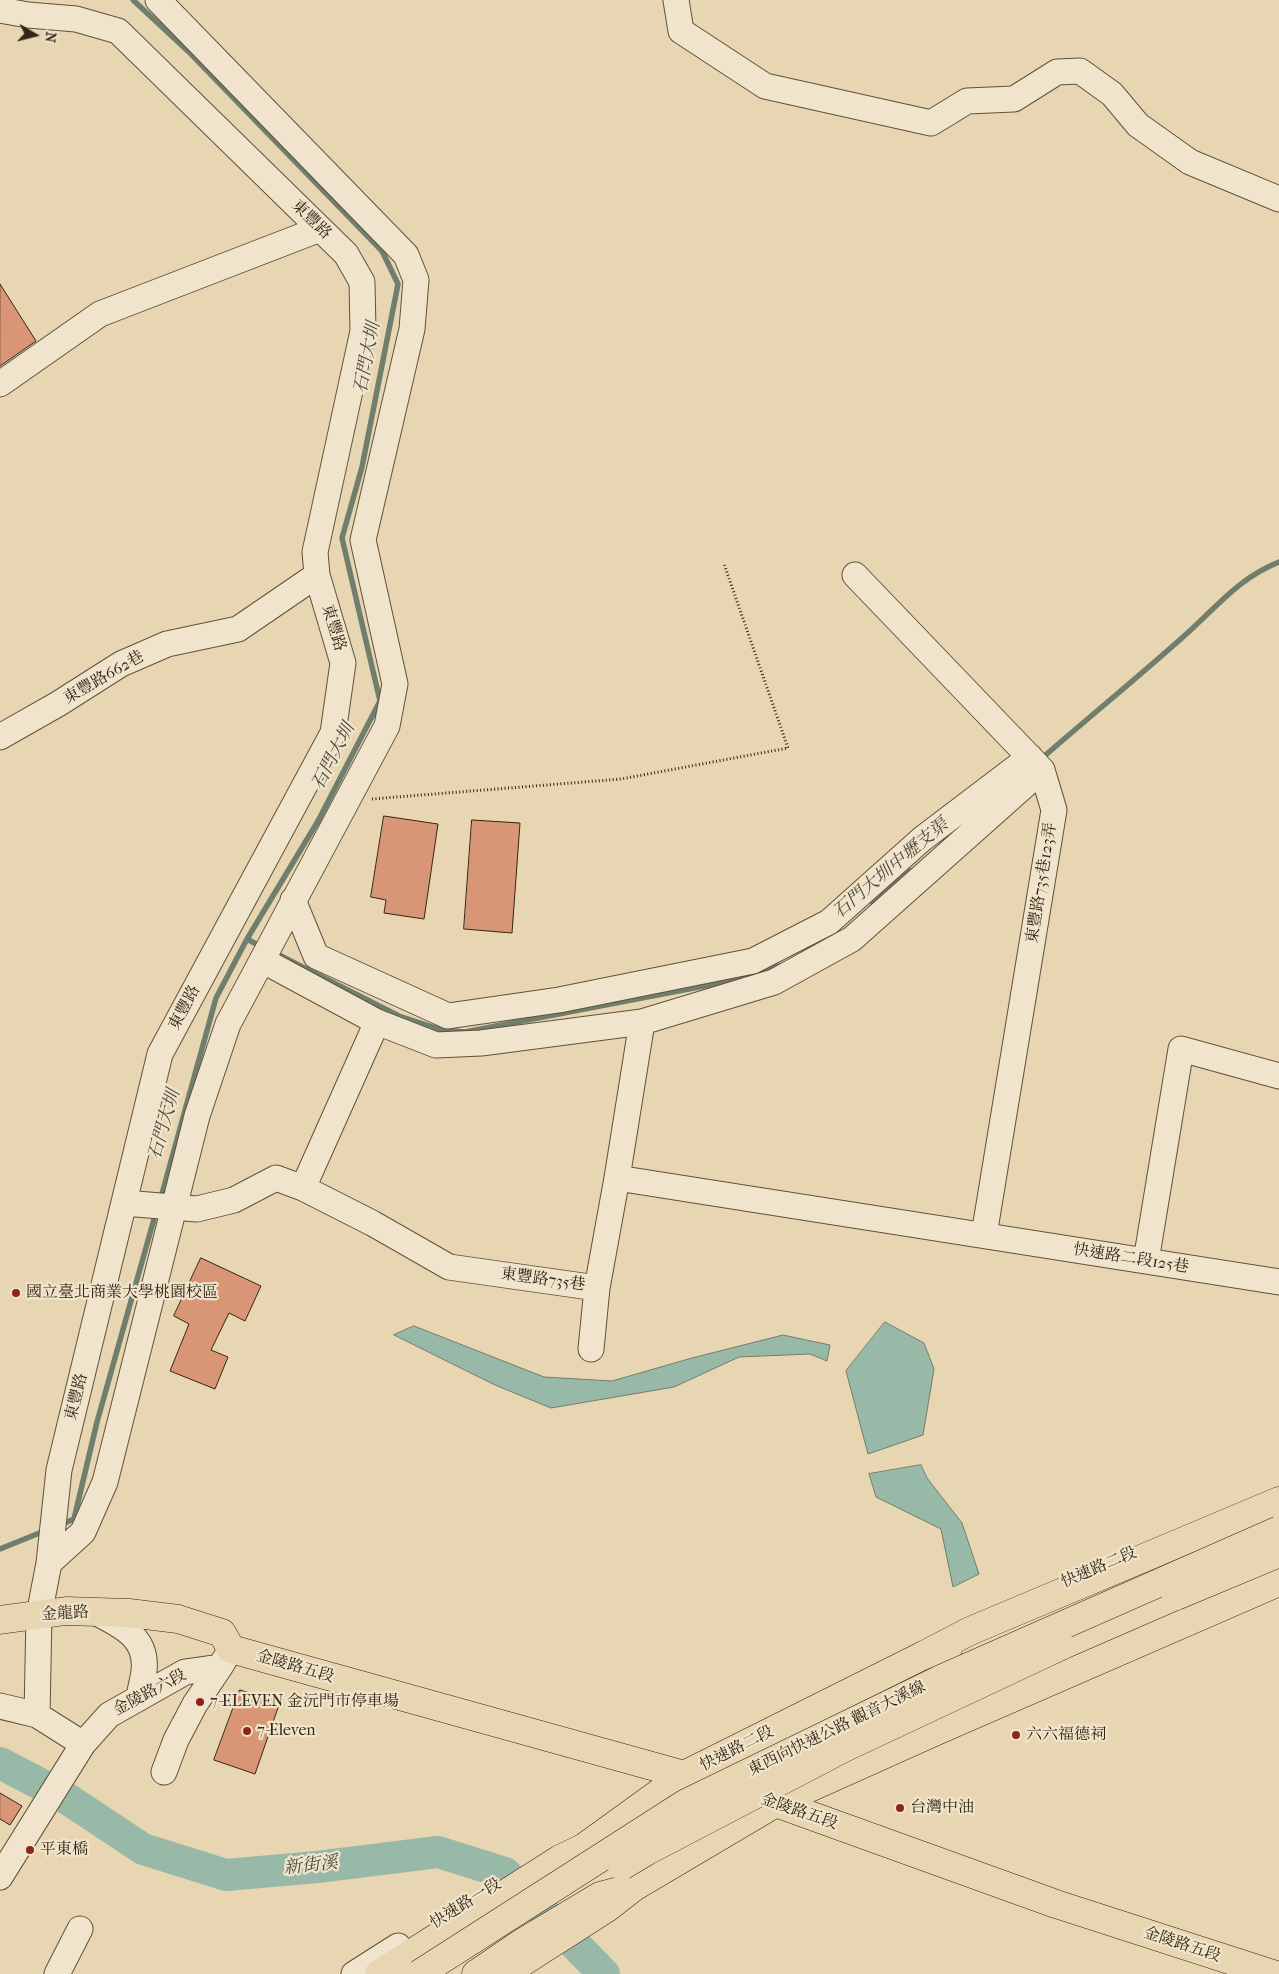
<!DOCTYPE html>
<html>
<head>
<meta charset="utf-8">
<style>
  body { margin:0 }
  #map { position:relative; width:1279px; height:1974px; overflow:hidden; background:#e8d5b1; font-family:"IM FELL French Canon",serif }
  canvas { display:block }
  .north { position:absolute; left:10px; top:10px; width:50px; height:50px; -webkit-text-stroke:4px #f0e4cc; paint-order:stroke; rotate:98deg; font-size:14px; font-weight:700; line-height:20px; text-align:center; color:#332614 }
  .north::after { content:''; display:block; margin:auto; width:18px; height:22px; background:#332614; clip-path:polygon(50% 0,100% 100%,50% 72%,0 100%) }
</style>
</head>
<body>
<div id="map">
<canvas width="1279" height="1974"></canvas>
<div class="north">N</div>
</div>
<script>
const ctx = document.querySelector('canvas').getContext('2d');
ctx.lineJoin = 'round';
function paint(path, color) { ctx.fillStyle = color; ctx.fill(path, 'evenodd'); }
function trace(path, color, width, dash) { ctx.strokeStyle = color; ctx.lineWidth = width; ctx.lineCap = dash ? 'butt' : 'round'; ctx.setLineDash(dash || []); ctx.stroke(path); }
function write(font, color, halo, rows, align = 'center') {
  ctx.font = font + ' "IM FELL French Canon","Noto Serif TC",serif'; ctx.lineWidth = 4.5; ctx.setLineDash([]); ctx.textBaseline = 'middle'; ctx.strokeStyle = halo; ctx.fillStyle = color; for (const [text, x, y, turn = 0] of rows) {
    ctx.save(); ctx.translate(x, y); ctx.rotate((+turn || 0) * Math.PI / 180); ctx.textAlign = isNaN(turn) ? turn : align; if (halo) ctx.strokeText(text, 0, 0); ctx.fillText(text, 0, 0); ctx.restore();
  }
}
const water = new Path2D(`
  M 885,1322 L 924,1343 L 934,1369 L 923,1435 L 868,1454 L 846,1371 Z
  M 414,1326 L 544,1377 L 612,1381 L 692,1358 L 783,1335 L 830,1345 L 827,1361 L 810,1354 L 739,1357 L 674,1387 L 551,1408 L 495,1385 L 394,1335 Z
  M 921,1465 L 927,1478 L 962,1523 L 979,1574 L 953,1587 L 941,1529 L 876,1497 L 869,1474 Z`);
const stream = new Path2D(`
  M 133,0 L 190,53 L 382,251 L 398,284 L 362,467 L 342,538 L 380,701 L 318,821 L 247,939 L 216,998 L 160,1201
  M 1041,759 C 1088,718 1137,678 1183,637 C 1215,609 1238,578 1279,562
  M 873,904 L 910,871
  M 247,939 L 258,945
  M 277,954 L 399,1016 L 442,1030 L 465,1032 L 725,982 L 780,966
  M 60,1525 L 74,1519 L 97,1422 L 156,1212
  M 0,1549 L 47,1530`);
const river = new Path2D(`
  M 0,1763 L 63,1796 L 143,1849 L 226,1875 L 317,1867 L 438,1852 L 505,1873 L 604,1974`);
const building = new Path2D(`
  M 0,284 L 36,341 L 0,366 Z
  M 384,816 L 438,824 L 424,919 L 384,913 L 386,900 L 371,897 Z
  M 472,820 L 520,823 L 512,933 L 464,929 Z
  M 201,1258 L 261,1286 L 245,1321 L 229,1313 L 211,1350 L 228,1357 L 215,1389 L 170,1371 L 189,1324 L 174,1316 Z
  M 240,1690 L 280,1702 L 255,1774 L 214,1760 Z
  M 0,1793 L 22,1806 L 10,1825 L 0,1819 Z`);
const path = new Path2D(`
  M 372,799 L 621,779 L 788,748 L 724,564`);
const minor = new Path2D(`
  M 676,0 L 681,31 L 765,86 L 931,123 L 967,101 L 1014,99 L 1057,72 L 1080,71 L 1112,94 L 1138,125 L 1190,162 L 1279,199
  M 0,10 L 28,15 L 76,19 L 118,31 L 346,254 L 362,282 L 363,331 L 315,552 L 317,575 L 343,663 L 333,733 L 160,1054 L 59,1470 L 49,1563 L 39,1615 L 37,1715
  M 0,384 L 100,314 L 320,229
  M 855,575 L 1042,770 L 1054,810 L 984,1235
  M 0,737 L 58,704 L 121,664 L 167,644 L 238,629 L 317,575
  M 293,900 L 316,956 L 448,1016 L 559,1000 L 753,961 L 829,922 L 922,839 L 1030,757
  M 262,960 L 377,1022 L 436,1045 L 481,1043 L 642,1022 L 774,982 L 852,939 L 1042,770
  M 617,1178 L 642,1022
  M 303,1188 L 377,1022
  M 124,1203 L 197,1209 L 234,1200 L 276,1178 L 303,1188 L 372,1223 L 449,1267 L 597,1288 L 617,1178 L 1279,1282
  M 1146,1261 L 1181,1049 L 1279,1076
  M 591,1349 L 597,1288
  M 49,1563 L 83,1532 L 105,1482 L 197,1116 L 228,1024 L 387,726 L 395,684 L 363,540 L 412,329 L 416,280 L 406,255 L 158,0
  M 95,1612 C 120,1625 148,1637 144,1671 C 143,1680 140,1689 139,1698
  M 0,1706 L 37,1715 L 83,1744
  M 164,1772 L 176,1740 L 195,1704 L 220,1667
  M 0,1877 L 83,1744 L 109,1715 L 185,1672 L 220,1667 L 231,1649
  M 57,1974 L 80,1929
  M 354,1974 L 398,1946`);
const major = new Path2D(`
  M 0,1620 L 66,1611 L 129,1613 L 178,1619 L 222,1633 L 231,1649 L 684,1775 L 776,1803 L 1056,1904 L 1273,1974
  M 568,1868 L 583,1848 L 684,1775 L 924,1655 L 948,1649
  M 476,1974 L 520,1944 L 600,1896 L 634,1887 L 776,1803 L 932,1733 L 952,1720`);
const highway = new Path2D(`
  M 924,1655 L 970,1631 L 1279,1501
  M 932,1733 L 1279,1582
  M 379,1974 L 560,1859 L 583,1848
  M 504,1974 L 607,1908 L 634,1887`);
const highwayBridge = new Path2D(`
  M 1176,1596 L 1279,1553
  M 622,1866 L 647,1851 L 844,1748 L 1061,1646
  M 419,1974 L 686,1803 L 943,1678 L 1279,1530`);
const markers = [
  [16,1293,5,"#8f2418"],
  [200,1702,5,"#8f2418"],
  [247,1731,5,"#8f2418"],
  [1016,1735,5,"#8f2418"],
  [900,1808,5,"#8f2418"],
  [30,1850,5,"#8f2418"]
];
const streetNames = [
  ["東豐路",311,220,44],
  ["東豐路",333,628,73],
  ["東豐路662巷",104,678,-30],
  ["東豐路735巷123弄",1042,883,-81],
  ["東豐路",185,1008,-62],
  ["快速路二段125巷",1131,1259,9],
  ["東豐路735巷",543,1280,8],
  ["東豐路",77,1397,-76],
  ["快速路二段",1099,1568,-23],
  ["金龍路",65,1614,-3],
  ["金陵路五段",295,1667,16],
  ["金陵路六段",150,1693,-28],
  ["東西向快速公路 觀音大溪線",837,1729,-26],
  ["快速路二段",737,1749,-27],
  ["金陵路五段",799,1812,19],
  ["快速路一段",466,1904,-32],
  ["金陵路五段",1182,1945,18]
];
const poiNames = [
  ["國立臺北商業大學桃園校區",26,1293],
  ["7-ELEVEN 金沅門市停車場",210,1702],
  ["7-Eleven",257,1731],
  ["六六福德祠",1026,1735],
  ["台灣中油",910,1808],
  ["平東橋",40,1850]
];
const waterNames = [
  ["石門大圳",368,358,-79],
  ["石門大圳",334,757,-63],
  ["石門大圳中壢支渠",891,869,-40],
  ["石門大圳",165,1125,-74],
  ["新街溪",311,1866,-6]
];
paint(water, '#98b9a8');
trace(water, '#707e6d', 1);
trace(stream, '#707e6d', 5.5);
trace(river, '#98b9a8', 32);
paint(building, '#d99677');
trace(building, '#332614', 1);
trace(minor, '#60523b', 27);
trace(major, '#332614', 29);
trace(highway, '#332614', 29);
trace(path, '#332614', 3, [1, 2.5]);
trace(minor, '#f0e4cc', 25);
trace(major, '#e8d5b1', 28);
trace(highway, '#e8d5b1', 28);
trace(highwayBridge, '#332614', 29, []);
trace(highwayBridge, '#e8d5b1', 28);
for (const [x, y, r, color] of markers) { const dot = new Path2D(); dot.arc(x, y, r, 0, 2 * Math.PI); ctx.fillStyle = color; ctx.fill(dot); trace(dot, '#f0e4cc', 2); }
write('16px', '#332614', '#f0e4cc', streetNames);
write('16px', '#332614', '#f0e4cc', poiNames, 'left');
write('italic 18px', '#4c4b39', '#f0e4cc', waterNames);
</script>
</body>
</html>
